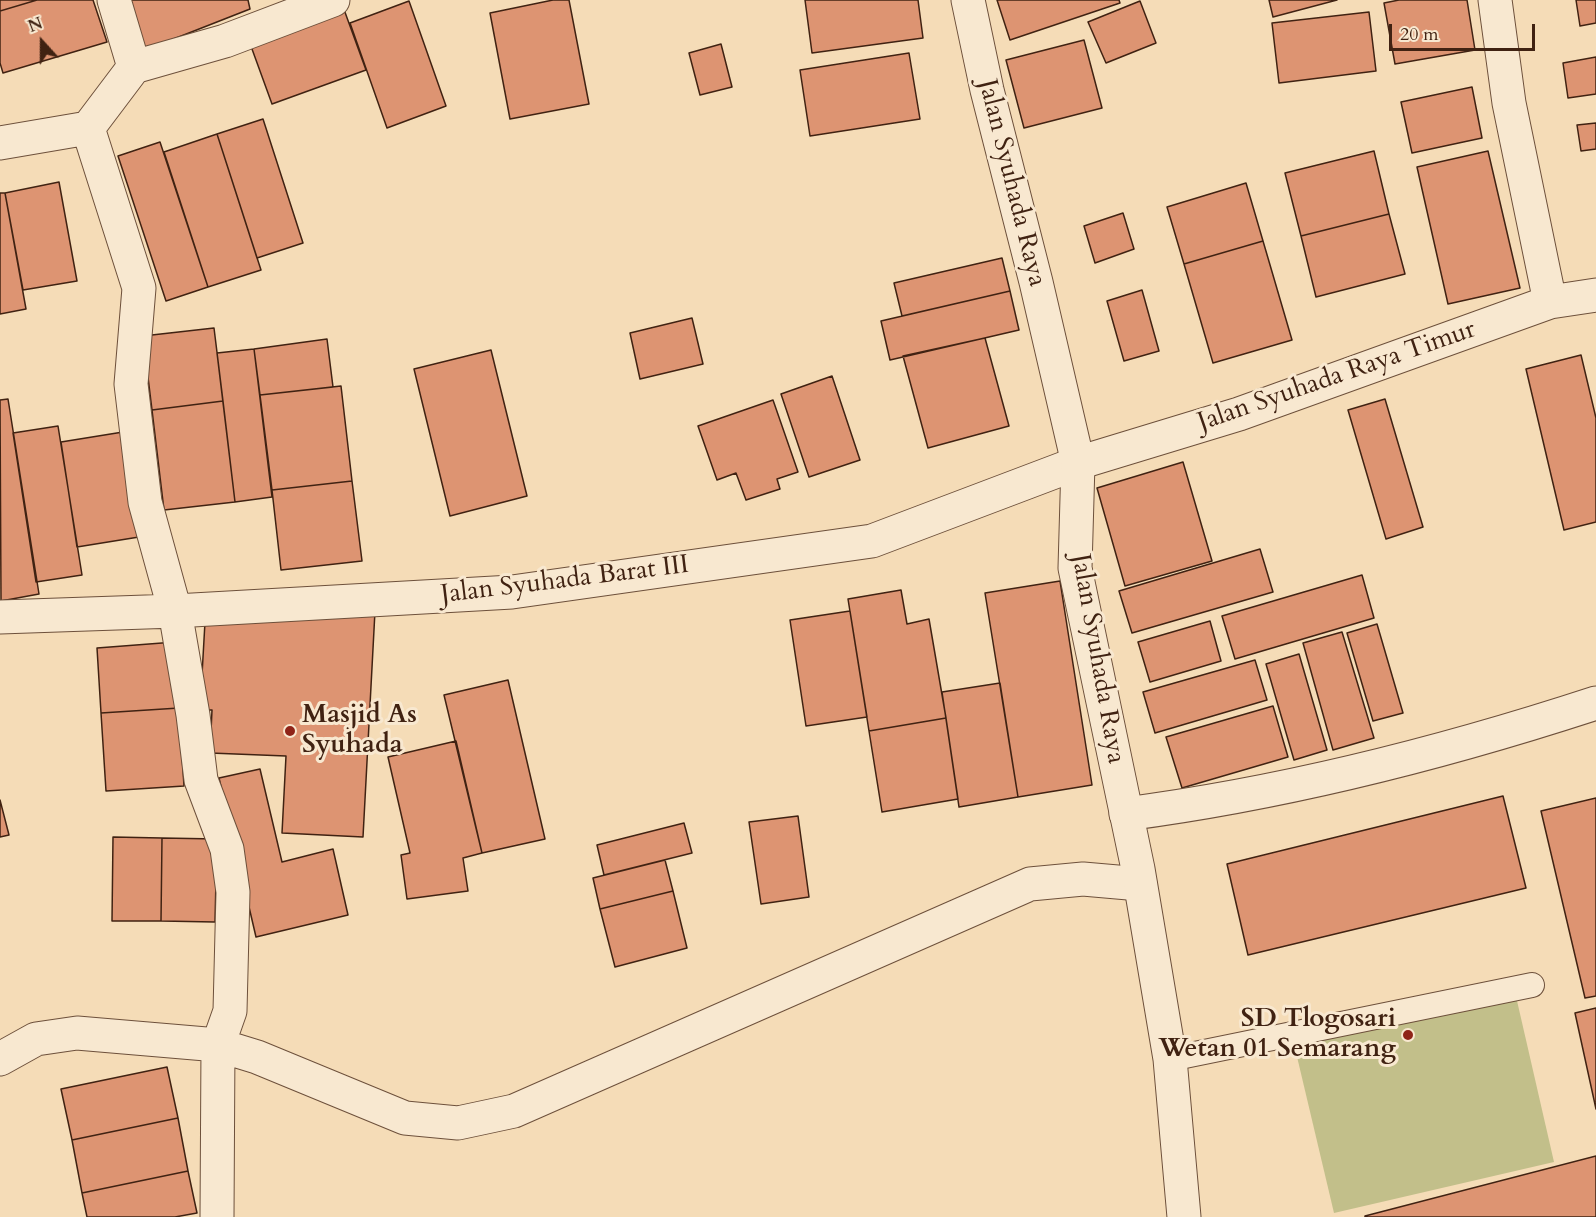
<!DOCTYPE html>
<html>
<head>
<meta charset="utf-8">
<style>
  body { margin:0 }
  #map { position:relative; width:1596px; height:1217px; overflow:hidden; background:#f5dcb7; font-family:Cardo,serif }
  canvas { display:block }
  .north { position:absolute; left:12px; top:12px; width:60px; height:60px; -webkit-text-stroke:4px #f8e8d0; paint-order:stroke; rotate:339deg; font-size:16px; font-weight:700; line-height:24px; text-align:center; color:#402212 }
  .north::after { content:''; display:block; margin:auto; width:21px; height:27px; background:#402212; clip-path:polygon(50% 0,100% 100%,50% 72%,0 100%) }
  .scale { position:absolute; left:1389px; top:24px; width:146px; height:27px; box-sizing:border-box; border:3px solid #402212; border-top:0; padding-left:8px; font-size:18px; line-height:21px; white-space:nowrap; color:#402212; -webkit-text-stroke:4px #f8e8d0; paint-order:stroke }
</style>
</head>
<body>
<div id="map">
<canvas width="1596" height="1217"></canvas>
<div class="north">N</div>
<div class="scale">20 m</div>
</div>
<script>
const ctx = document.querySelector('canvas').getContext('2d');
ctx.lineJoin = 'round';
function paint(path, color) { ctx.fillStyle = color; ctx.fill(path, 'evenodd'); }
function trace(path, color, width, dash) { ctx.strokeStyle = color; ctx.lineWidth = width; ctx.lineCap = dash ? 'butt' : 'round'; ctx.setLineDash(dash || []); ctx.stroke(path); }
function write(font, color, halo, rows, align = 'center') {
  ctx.font = font + ' Cardo,serif'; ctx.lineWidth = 6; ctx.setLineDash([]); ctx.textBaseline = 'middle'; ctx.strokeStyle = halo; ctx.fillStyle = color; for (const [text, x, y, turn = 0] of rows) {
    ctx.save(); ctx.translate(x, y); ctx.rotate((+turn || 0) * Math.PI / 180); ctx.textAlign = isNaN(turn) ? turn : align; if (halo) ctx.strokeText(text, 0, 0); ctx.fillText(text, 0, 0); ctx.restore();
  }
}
const green = new Path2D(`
  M 1515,992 L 1554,1162 L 1334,1213 L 1294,1044 Z`);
const building = new Path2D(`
  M 0,0 L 37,0 L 0,11 Z
  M 37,0 L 93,0 L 107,42 L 3,73 L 0,63 L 0,11 Z
  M 131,0 L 248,0 L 250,9 L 143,51 L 130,11 Z
  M 553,0 L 569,0 L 589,104 L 510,119 L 490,13 Z
  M 805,0 L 918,0 L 923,38 L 812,53 Z
  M 997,0 L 1119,0 L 1120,3 L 1010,40 Z
  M 1269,0 L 1337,0 L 1273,17 Z
  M 1399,0 L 1467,0 L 1475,50 L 1395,64 L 1384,3 Z
  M 1576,0 L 1596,0 L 1596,23 L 1580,26 Z
  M 409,1 L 446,106 L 387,128 L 350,23 Z
  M 1140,1 L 1156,43 L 1106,63 L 1088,22 Z
  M 342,4 L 366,70 L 272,104 L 248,38 Z
  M 1369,12 L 1376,71 L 1279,83 L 1272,23 Z
  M 1084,40 L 1102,108 L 1024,128 L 1006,60 Z
  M 721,44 L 732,87 L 700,95 L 689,53 Z
  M 909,53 L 920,119 L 810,136 L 800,70 Z
  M 1596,57 L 1596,94 L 1568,98 L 1563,63 Z
  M 1472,87 L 1482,138 L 1412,153 L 1401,102 Z
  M 263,119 L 303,243 L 257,258 L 217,134 Z
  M 1596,123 L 1596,149 L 1581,151 L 1577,125 Z
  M 217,134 L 261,270 L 208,287 L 164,152 Z
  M 160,142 L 208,287 L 166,301 L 118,156 Z
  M 1374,151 L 1389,214 L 1301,236 L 1285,173 Z
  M 1488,151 L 1520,288 L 1448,304 L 1417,167 Z
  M 59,182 L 77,281 L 23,290 L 5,193 Z
  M 1246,183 L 1263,241 L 1184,264 L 1167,207 Z
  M 0,193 L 5,193 L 26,309 L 0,314 Z
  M 1123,213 L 1134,249 L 1095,263 L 1084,226 Z
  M 1389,214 L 1405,274 L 1316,297 L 1301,236 Z
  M 1263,241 L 1292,340 L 1213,363 L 1184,264 Z
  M 1002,258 L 1010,291 L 902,316 L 894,283 Z
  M 1142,290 L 1159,351 L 1124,361 L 1107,301 Z
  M 1010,291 L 1019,330 L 890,360 L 881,321 Z
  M 692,318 L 703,364 L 640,379 L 630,333 Z
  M 214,328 L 223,401 L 152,410 L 143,336 Z
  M 985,338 L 1009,426 L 928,448 L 903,356 Z
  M 327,339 L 333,387 L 260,395 L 254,349 Z
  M 254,349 L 272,497 L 235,502 L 217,353 Z
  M 491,350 L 527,496 L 450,516 L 414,369 Z
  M 1581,355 L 1596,418 L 1596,522 L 1564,530 L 1526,369 Z
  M 832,376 L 860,460 L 809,477 L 781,394 Z
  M 341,386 L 352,481 L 272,490 L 260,395 Z
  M 8,399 L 39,594 L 1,601 L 0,400 Z
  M 1385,399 L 1423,527 L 1386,539 L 1348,410 Z
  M 773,400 L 798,472 L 777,479 L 780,489 L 746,500 L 736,473 L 717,480 L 698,426 Z
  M 223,401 L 235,502 L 164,510 L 152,410 Z
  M 58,426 L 82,575 L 36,582 L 13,433 Z
  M 123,432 L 139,537 L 77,547 L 61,442 Z
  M 1183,462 L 1212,561 L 1125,586 L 1097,488 Z
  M 352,481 L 362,561 L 281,570 L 272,490 Z
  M 1260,549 L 1273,592 L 1132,633 L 1119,591 Z
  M 1362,575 L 1374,618 L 1235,659 L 1222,616 Z
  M 1060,581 L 1092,785 L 1018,797 L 985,593 Z
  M 901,590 L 907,624 L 929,619 L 946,718 L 869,731 L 848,599 Z
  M 375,611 L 363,837 L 282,833 L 286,756 L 210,753 L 212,710 L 200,710 L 205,622 Z
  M 850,611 L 867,717 L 806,726 L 790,620 Z
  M 1210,621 L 1221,661 L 1150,682 L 1138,642 Z
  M 1377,624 L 1403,713 L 1373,721 L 1347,633 Z
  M 1342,632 L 1374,738 L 1333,750 L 1303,643 Z
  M 175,642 L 179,708 L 101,713 L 97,648 Z
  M 1299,654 L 1327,750 L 1294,760 L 1266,664 Z
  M 1255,660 L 1267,700 L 1155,733 L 1143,692 Z
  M 508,680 L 545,839 L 482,853 L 444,695 Z
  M 1000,683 L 1018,797 L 959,807 L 942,692 Z
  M 1273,706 L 1288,757 L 1182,788 L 1166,737 Z
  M 179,708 L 184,786 L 106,791 L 101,713 Z
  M 946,718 L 958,799 L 882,812 L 869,731 Z
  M 456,741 L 482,853 L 463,858 L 468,891 L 407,899 L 401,855 L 410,853 L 388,757 Z
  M 260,769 L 282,862 L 333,849 L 348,915 L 256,937 L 219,778 Z
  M 1503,796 L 1526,888 L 1248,955 L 1227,864 Z
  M 1596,798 L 1596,996 L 1585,998 L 1541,811 Z
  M 0,800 L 9,835 L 0,837 Z
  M 798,816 L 809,897 L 761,904 L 749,822 Z
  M 684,823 L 692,853 L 604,875 L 597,845 Z
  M 113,837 L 162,838 L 161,921 L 112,921 Z
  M 162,838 L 217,839 L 215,922 L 161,921 Z
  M 665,860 L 673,891 L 600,909 L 593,878 Z
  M 673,891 L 687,948 L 615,967 L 600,909 Z
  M 1596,1008 L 1596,1109 L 1575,1013 Z
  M 167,1067 L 178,1118 L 72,1140 L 61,1089 Z
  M 178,1118 L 188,1171 L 82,1193 L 72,1140 Z
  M 1596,1156 L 1596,1217 L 1365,1217 L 1365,1216 Z
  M 188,1171 L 197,1213 L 175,1217 L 87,1217 L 82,1193 Z`);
const service = new Path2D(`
  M 1170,1059 L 1532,985`);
const minor = new Path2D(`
  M 114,0 L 134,67
  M 1495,0 L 1509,103 L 1550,302
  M 88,128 L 139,288 L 131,384 L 145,502 L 175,611 L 193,715 L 201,780 L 227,849 L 233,892 L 230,1011 L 218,1045 L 217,1217
  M 0,143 L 88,128 L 134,67 L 225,41 L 333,0
  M 0,617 L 175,611 L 512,592 L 872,541 L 1078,463 L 1239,414 L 1550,302 L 1596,295
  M 1126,814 C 1286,793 1443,753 1596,703
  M 0,1059 L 36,1039 L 77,1033 L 218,1045 L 257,1057 L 405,1118 L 458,1123 L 514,1111 L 1030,884 L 1083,879 L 1140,884`);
const tertiary = new Path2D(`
  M 968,0 L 987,90 L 1036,282 L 1078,463 L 1075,568 L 1138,869 L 1170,1059 L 1184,1217`);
const markers = [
  [290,731,6,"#8f2418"],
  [1408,1035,6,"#8f2418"]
];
const streetNames = [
  ["Jalan Syuhada Raya",1011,183,76],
  ["Jalan Syuhada Raya Timur",1337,377,-19],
  ["Jalan Syuhada Barat III",565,581,-7],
  ["Jalan Syuhada Raya",1097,659,80]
];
const poiNames = [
  ["Masjid As",302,716],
  ["Syuhada",302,746],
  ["SD Tlogosari",1396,1020,"right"],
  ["Wetan 01 Semarang",1396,1050,"right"]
];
paint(green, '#c2bf8a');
paint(building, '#dd9472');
trace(building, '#402212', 1.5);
trace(service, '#6d503b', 26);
trace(minor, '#6d503b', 35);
trace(tertiary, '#6d503b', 35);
trace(service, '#f8e8d0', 24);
trace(minor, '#f8e8d0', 33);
trace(tertiary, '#f8e8d0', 33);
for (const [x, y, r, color] of markers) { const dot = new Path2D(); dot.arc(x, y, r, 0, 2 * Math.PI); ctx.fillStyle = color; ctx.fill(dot); trace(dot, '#f8e8d0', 2); }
write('26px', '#402212', '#f8e8d0', streetNames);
write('bold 26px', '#402212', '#f8e8d0', poiNames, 'left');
</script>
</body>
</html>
